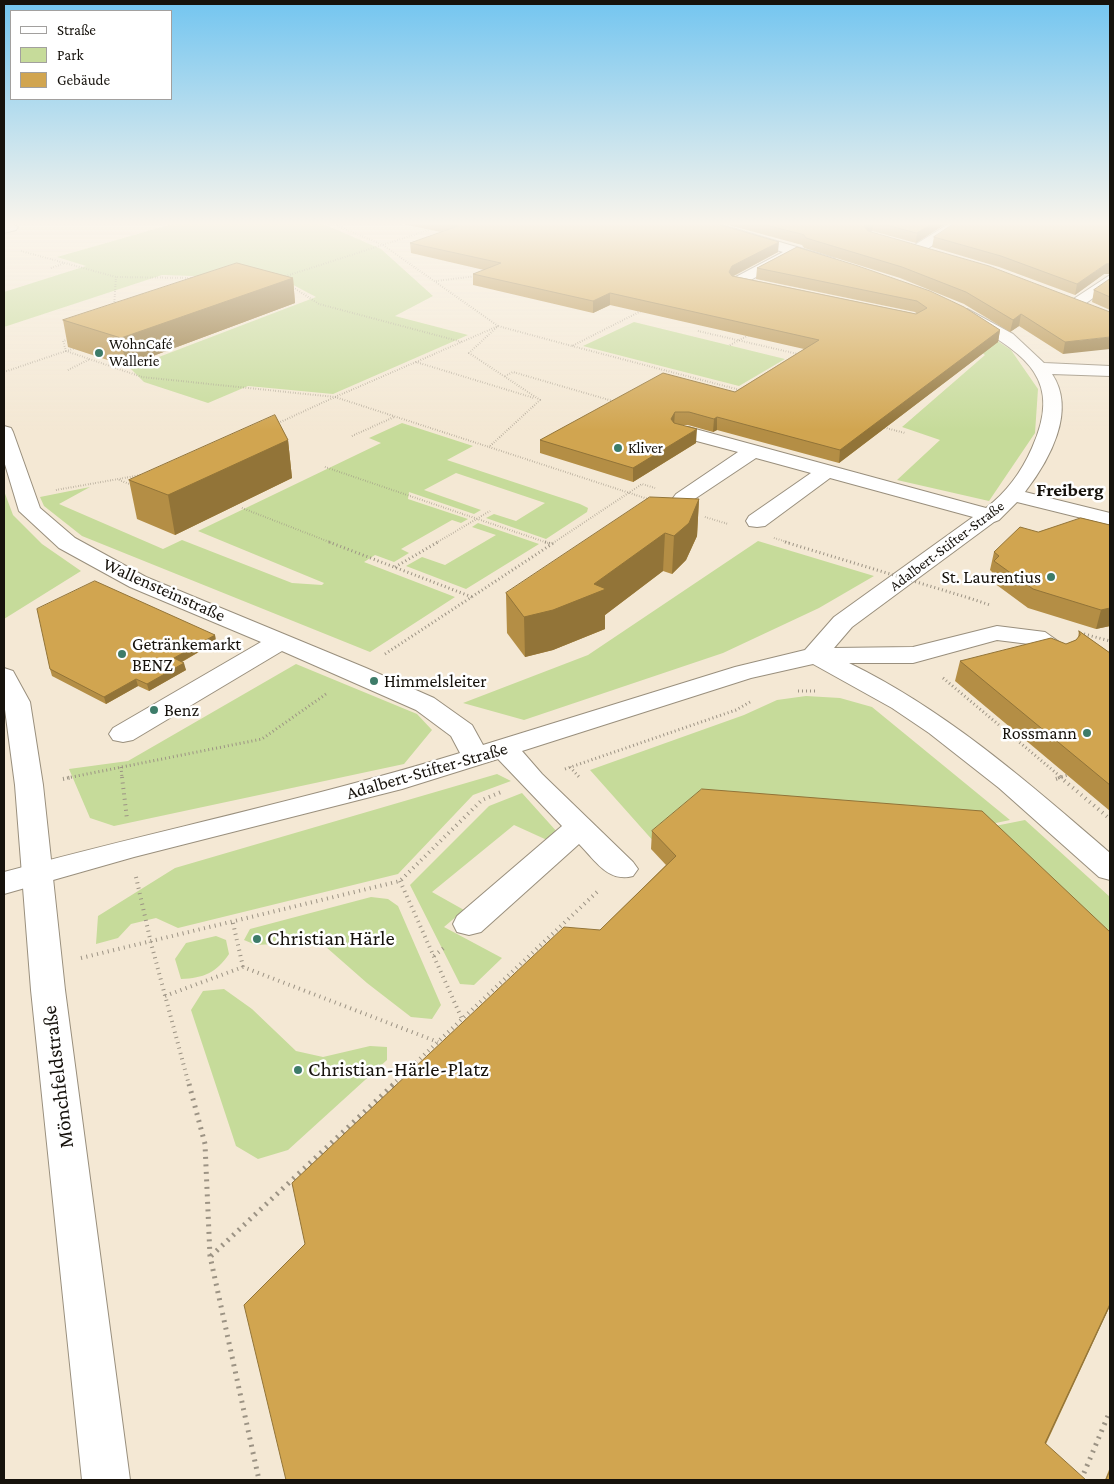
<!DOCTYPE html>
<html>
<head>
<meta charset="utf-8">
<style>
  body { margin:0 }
  #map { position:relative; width:1114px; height:1484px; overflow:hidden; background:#f4e8d4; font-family:"Crimson Pro",serif }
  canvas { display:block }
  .frame { position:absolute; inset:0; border:5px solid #16120c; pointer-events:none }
  .legend { position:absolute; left:10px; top:10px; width:162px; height:90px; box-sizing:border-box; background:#fff; border:1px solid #a2a09e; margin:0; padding:6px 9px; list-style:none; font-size:15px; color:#16120c }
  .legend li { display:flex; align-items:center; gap:10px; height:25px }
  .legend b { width:25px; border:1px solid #a2a09e }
</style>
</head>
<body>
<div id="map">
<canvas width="1114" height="1484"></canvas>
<div class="frame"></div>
<ul class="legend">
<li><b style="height:6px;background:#fff"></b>Straße</li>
<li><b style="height:14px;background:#c6db9a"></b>Park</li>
<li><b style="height:14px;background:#d1a550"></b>Gebäude</li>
</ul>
</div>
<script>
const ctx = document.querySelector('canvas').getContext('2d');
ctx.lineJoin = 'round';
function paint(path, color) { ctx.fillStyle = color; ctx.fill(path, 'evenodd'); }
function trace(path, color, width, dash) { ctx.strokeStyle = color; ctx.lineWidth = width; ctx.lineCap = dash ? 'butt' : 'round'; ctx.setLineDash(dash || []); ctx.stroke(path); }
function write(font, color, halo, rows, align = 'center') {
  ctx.font = font + ' "Crimson Pro",serif'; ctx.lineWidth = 5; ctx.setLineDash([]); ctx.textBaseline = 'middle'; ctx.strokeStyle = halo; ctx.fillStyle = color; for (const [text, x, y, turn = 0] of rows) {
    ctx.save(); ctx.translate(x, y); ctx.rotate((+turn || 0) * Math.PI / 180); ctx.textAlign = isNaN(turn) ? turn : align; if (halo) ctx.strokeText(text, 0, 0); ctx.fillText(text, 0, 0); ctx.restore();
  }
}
const green = new Path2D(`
  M 176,223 L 321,223 L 381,249 L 433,296 L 395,316 L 468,335 L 333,394 L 248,386 L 208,403 L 144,382 L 130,368 L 316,297 L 282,279 L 162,275 L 4,327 L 4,292 L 86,266 L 57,257 Z
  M 634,322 L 785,359 L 739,386 L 583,346 Z
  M 972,324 L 1011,350 L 1038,389 L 1035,433 L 989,501 L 897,480 L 940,440 L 902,427 L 985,355 L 967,341 Z
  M 402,423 L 473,446 L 447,460 L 580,504 L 588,508 L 587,512 L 546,539 L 486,518 L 494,514 L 516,521 L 545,503 L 456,473 L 424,490 L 481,510 L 474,514 L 409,492 L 408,499 L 468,519 L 461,523 L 452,520 L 401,549 L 409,553 L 394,562 L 375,555 L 364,562 L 455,597 L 370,652 L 82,536 L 44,506 L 40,497 L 90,487 L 59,504 L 163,549 L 182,540 L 292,583 L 322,585 L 324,583 L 198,531 L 381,443 L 369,438 Z
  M 4,491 L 13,515 L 42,544 L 81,571 L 4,619 Z
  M 478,523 L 539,544 L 466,589 L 406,566 L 422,557 L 445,565 L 496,535 L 472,527 Z
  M 758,541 L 874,576 L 819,608 L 723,653 L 524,720 L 463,703 L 588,655 Z
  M 296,664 L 417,714 L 432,730 L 404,764 L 114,826 L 90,818 L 69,769 L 128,761 Z
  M 806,696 L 840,698 L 872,707 L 1010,820 L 977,827 L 698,805 L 655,843 L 590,770 L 744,715 L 777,700 Z
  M 497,774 L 511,781 L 473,795 L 398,874 L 178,928 L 156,918 L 131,924 L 118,938 L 96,944 L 98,916 L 175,868 Z
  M 522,793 L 558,833 L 547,840 L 514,825 L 432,892 L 464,910 L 444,927 L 502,958 L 474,985 L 460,984 L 410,885 L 489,806 Z
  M 1025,820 L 1110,897 L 1110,955 L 980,829 Z
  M 371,897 L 388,899 L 398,906 L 441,1005 L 432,1019 L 411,1017 L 367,983 L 326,947 L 310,942 L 256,945 L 244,940 L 250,929 Z
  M 216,936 L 226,940 L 229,954 C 216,973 204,978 181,979 L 175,959 L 186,943 Z
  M 224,989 L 252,1009 L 296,1051 L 323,1057 L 370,1046 L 387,1047 L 387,1060 L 288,1150 L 258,1159 L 236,1146 L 191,1010 L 203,991 Z`);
const pathFar3 = new Path2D(`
  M 330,223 L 383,245 L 498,326 L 469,353 L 540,400 L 489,447 L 651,500
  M 21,251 L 116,277 L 193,278
  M 51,268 L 65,263
  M 283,277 L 432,229
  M 436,281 L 477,276
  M 291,286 L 319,304 L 462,342
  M 114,307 L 116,277
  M 698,331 L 798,354
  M 70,339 L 63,341 L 66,351 L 76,348
  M 730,345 L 749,335
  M 572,346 L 740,390
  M 416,362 L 498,326 L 572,346 L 643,310
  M 68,370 L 90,359
  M 4,372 L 66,351 L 142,377 L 335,397 L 416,362 L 534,398
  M 505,376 L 513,372 L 616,402
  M 276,424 L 335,397 L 489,447
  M 882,427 L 905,433
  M 352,436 L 394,417
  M 325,467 L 548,543
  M 119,480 L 132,485
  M 56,490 L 141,475
  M 242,508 L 332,543
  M 705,517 L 728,524
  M 436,543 L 490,511
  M 553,543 L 642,484 L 655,488`);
const pathFar2 = new Path2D(`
  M 329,542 L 472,597
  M 545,542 L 552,544
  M 395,567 L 438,542
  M 969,598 L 990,605
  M 1084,634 L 1110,641
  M 385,654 L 555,542
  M 943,678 L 1062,778
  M 798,691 L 817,691
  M 121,767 L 122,778
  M 570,767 L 580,778
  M 565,769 L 736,710 L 750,702
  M 67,778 L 262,739 L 326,694
  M 1058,778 L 1071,774`);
const pathFar1 = new Path2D(`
  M 122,777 L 127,819
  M 1060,777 L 1110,819
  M 63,779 L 73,777
  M 1056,779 L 1062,777
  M 136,877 L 151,943 L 189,1085
  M 400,881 L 462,1019
  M 233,923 L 243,967
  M 434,956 L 445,947
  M 81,958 L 400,881 L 482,800 L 501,792
  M 165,996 L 243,967 L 438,1042
  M 392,1085 L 598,891`);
const path = new Path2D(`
  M 189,1084 L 205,1144 L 210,1256 L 259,1480
  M 211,1256 L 394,1084
  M 1081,1480 L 1110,1411`);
const minor = new Path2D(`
  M 11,223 L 18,227 L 16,230 L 4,233 L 4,225 Z
  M 697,223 L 715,223 L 834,258 L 836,261 L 829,265 L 795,255 L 742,285 L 732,285 L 730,282 L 732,279 L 783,252 L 698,226 Z
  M 950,223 L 964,223 L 923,252 L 913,252 L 911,249 L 913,246 Z
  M 1110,275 L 1110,286 L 1082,306 L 1072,306 L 1069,303 L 1072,300 Z
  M 967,309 L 1013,334 L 1044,363 L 1110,366 L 1110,376 L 1052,374 C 1077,411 1049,461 1025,492 L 1110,513 L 1110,525 L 1017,502 L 999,520 L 994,522 L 852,627 L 834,648 L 913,647 L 997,626 L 1045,632 L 1069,649 L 1073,654 L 1069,659 L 1060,662 L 1051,659 L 1029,644 L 997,640 L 913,663 L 849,663 C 947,711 1029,783 1110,853 L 1110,880 L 1099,877 L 999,788 L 929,733 L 892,708 L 813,664 L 751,678 L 522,751 L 542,774 L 633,862 L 638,869 L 633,876 C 608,883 595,860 579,844 L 481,932 L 469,935 L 457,932 L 453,924 L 457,916 L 562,826 L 498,759 L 402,789 L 134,857 L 4,894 L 4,872 C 155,831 310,799 460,753 L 451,736 L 416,710 L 282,651 L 133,740 L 123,742 L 113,740 L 109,734 L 113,728 L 261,642 L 130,587 L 59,548 L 19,511 L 4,461 L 4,426 L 11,428 L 13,432 L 40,508 L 75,538 L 146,577 L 366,668 L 434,698 L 472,725 L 483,745 L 735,667 L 805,650 L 834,617 L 973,517 L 830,478 L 765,526 L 757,527 L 749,526 L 746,521 L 749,516 L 811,473 L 756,458 L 690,502 L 683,504 L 676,502 L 673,498 L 676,494 L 738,452 L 674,435 L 672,431 L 674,427 L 688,427 L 986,508 C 1006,493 1022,471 1032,448 C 1066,373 1018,352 962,317 L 959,314 Z`);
const major = new Path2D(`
  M 4,668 L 13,671 L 30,702 L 43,785 L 65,990 L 130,1480 L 82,1480 L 31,990 L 15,785 L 4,702 Z`);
const pathBridgeFar1 = new Path2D(`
  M 774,538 L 790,543`);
const pathBridge = new Path2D(`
  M 785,542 L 969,598`);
const wall = new Path2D(`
  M 397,223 L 714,223 L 778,252 L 734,276 L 917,314 L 915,312 L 756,279 L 757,268 L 797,247 L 1000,330 L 998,342 L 839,463 L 717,430 L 713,432 L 688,425 L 681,425 L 696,443 L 633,482 L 540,453 L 540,440 L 735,392 L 804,349 L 610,305 L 593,313 L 473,285 L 473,274 L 484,270 L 411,253 L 410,243 L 441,232 Z
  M 721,223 L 947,223 L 916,243 L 872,231 L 871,232 L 1110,312 L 1063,354 L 1019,326 L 1010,332 L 964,304 L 900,278 L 804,248 L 802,245 Z
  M 934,237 L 1104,274 L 1075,295 L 999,267 L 932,247 Z
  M 293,278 L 295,303 L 126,366 L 68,347 L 63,320 Z
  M 1110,279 L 1110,310 L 1092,302 L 1094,290 Z
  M 288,440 L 292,478 L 175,535 L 137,519 L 129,480 Z
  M 699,499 L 697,536 L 686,560 L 672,574 L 663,571 L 605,615 L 605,629 L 553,650 L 525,657 L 507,633 L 506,593 Z
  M 1110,525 L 1110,626 L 1096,629 L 1028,608 L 990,580 L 992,572 L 990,570 L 994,552 L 1038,532 Z
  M 1079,631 L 1110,653 L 1110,811 L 955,681 L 960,661 L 1066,644 L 1076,640 L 1078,638 Z
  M 215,635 L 216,642 L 182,662 L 186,670 L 149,691 L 138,686 L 106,704 L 52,676 L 50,669 Z
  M 652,831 L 1110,932 L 1110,1306 L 1046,1444 L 600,930 L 666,865 L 651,849 Z
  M 1110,1467 L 1110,1480 L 1105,1480 Z`);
const shadedWall = new Path2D(`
  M 871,223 L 874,223 L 872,231 L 863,237 L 864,226 Z
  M 933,223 L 947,223 L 916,243 L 917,233 Z
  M 779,242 L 778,252 L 731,277 L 729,272 L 732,266 Z
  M 1110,263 L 1110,274 L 1104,274 L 1075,295 L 1077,284 L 1106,264 Z
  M 293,278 L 295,303 L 126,366 L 121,338 Z
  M 610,293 L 610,305 L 593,313 L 593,301 Z
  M 1021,314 L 1019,326 L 1010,332 L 1013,320 Z
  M 1000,330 L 998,342 L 839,463 L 840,450 Z
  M 1110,337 L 1110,349 L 1063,354 L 1065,342 Z
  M 675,412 L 674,425 L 671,419 Z
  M 717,417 L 717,430 L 713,432 L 714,419 Z
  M 697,429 L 696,443 L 633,482 L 633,468 Z
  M 288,440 L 292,478 L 175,535 L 168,495 Z
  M 699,499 L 697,536 L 686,560 L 672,574 L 674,536 Z
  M 665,533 L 663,571 L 605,615 L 605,629 L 553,650 L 525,657 L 524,617 L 594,584 Z
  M 1110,608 L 1110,626 L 1096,629 L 1101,610 Z
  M 215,635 L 216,642 L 176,665 L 174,658 Z
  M 184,663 L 186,670 L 149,691 L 147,684 Z
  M 136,679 L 138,686 L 106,704 L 104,697 Z
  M 1110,1304 L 1110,1306 L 1037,1462 L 1045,1443 Z`);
const building = new Path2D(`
  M 444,223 L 714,223 L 779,242 L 732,266 L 729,272 L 732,276 L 916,314 L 927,308 L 917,301 L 757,268 L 797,247 L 858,266 L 930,291 L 964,307 L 1000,330 L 840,450 L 717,417 L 714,419 L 689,412 L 675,412 L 671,419 L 674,423 L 697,429 L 633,468 L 540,440 L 663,373 L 735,392 L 819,340 L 610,293 L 593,301 L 473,274 L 501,263 L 410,243 L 458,226 Z
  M 758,223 L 871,223 L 864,226 L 868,231 L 989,266 L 1110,312 L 1110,337 L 1065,342 L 1021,314 L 1013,320 L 966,292 L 902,267 L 806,238 L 804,235 Z
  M 880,223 L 933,223 L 917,233 Z
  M 955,223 L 1110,223 L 1110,263 L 1106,264 L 1077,284 L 1001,256 L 934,237 Z
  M 237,263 L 293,278 L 121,338 L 63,320 Z
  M 1110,279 L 1110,297 L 1094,290 Z
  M 275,415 L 288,440 L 168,495 L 129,480 Z
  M 650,497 L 699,499 L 689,523 L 674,536 L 665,533 L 594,584 L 606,589 L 553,610 L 524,617 L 506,593 Z
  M 1081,518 L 1110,525 L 1110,608 L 1101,610 L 1033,589 L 994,561 L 999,556 L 994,552 L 1020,527 L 1038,532 Z
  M 95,581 L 215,635 L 174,658 L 184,663 L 147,684 L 136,679 L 104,697 L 50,669 L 37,609 Z
  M 1079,631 L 1110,653 L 1110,785 L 960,661 L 1051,638 L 1066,644 L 1076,640 L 1080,635 Z
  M 702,789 L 982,811 L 1110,932 L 1110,1304 L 1045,1443 L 1086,1480 L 286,1480 L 244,1305 L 305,1244 L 292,1183 L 564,927 L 600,930 L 676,856 L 652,831 Z
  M 1110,1471 L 1110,1480 L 1106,1480 Z`);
const markers = [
  [99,353,5,"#3d7c69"],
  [618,448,5,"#3d7c69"],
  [1051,577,5,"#3d7c69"],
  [122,654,5,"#3d7c69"],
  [374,681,5,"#3d7c69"],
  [154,710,5,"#3d7c69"],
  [1087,733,5,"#3d7c69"],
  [257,939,5,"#3d7c69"],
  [298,1070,5,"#3d7c69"]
];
const farPoinames = [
  ["WohnCafé",109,344],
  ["Wallerie",109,361],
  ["Kliver",628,448]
];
const farStreetnames = [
  ["Adalbert-Stifter-Straße",947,546,-37]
];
const poiNames = [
  ["St. Laurentius",1041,577,"right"],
  ["Getränkemarkt",132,644],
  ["BENZ",132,665],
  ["Himmelsleiter",384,681],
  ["Benz",164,710],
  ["Rossmann",1077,733,"right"]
];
const streetNames = [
  ["Wallensteinstraße",164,590,24],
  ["Adalbert-Stifter-Straße",427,771,-16]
];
const farDistrictnames = [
  ["Freiberg",1070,490]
];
const nearPoinames = [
  ["Christian Härle",267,939],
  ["Christian-Härle-Platz",308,1070]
];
const nearStreetnames = [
  ["Mönchfeldstraße",58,1077,-97]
];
paint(green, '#c6db9a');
trace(minor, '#998f7d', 2);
trace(major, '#998f7d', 2);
trace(pathFar3, '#9c9384', 2, [0.5, 2]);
trace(pathFar2, '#9c9384', 3, [1, 3]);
trace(pathFar1, '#9c9384', 4, [1, 4.5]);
trace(path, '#9c9384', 5, [2, 5.5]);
paint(minor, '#fff');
paint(major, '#fff');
trace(pathBridgeFar1, '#9c9384', 2, [0.5, 2]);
trace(pathBridge, '#9c9384', 3, [1, 3]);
paint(wall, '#b48e45');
paint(shadedWall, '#927438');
paint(building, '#d1a550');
trace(building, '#927438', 1);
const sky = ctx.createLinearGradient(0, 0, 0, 430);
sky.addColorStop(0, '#73c5f0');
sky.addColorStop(0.52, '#faf5ec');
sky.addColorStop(1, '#faf5ec00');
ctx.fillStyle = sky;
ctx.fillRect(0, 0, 1114, 430);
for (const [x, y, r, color] of markers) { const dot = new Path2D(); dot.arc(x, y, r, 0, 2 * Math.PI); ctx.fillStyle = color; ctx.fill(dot); trace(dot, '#fff', 2); }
write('15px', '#16120c', '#fff', farPoinames, 'left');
write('15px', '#16120c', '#fff', farStreetnames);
write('18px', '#16120c', '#fff', poiNames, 'left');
write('18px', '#16120c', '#fff', streetNames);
write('bold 19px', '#16120c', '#fff', farDistrictnames);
write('21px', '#16120c', '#fff', nearPoinames, 'left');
write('21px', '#16120c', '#fff', nearStreetnames);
</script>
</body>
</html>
